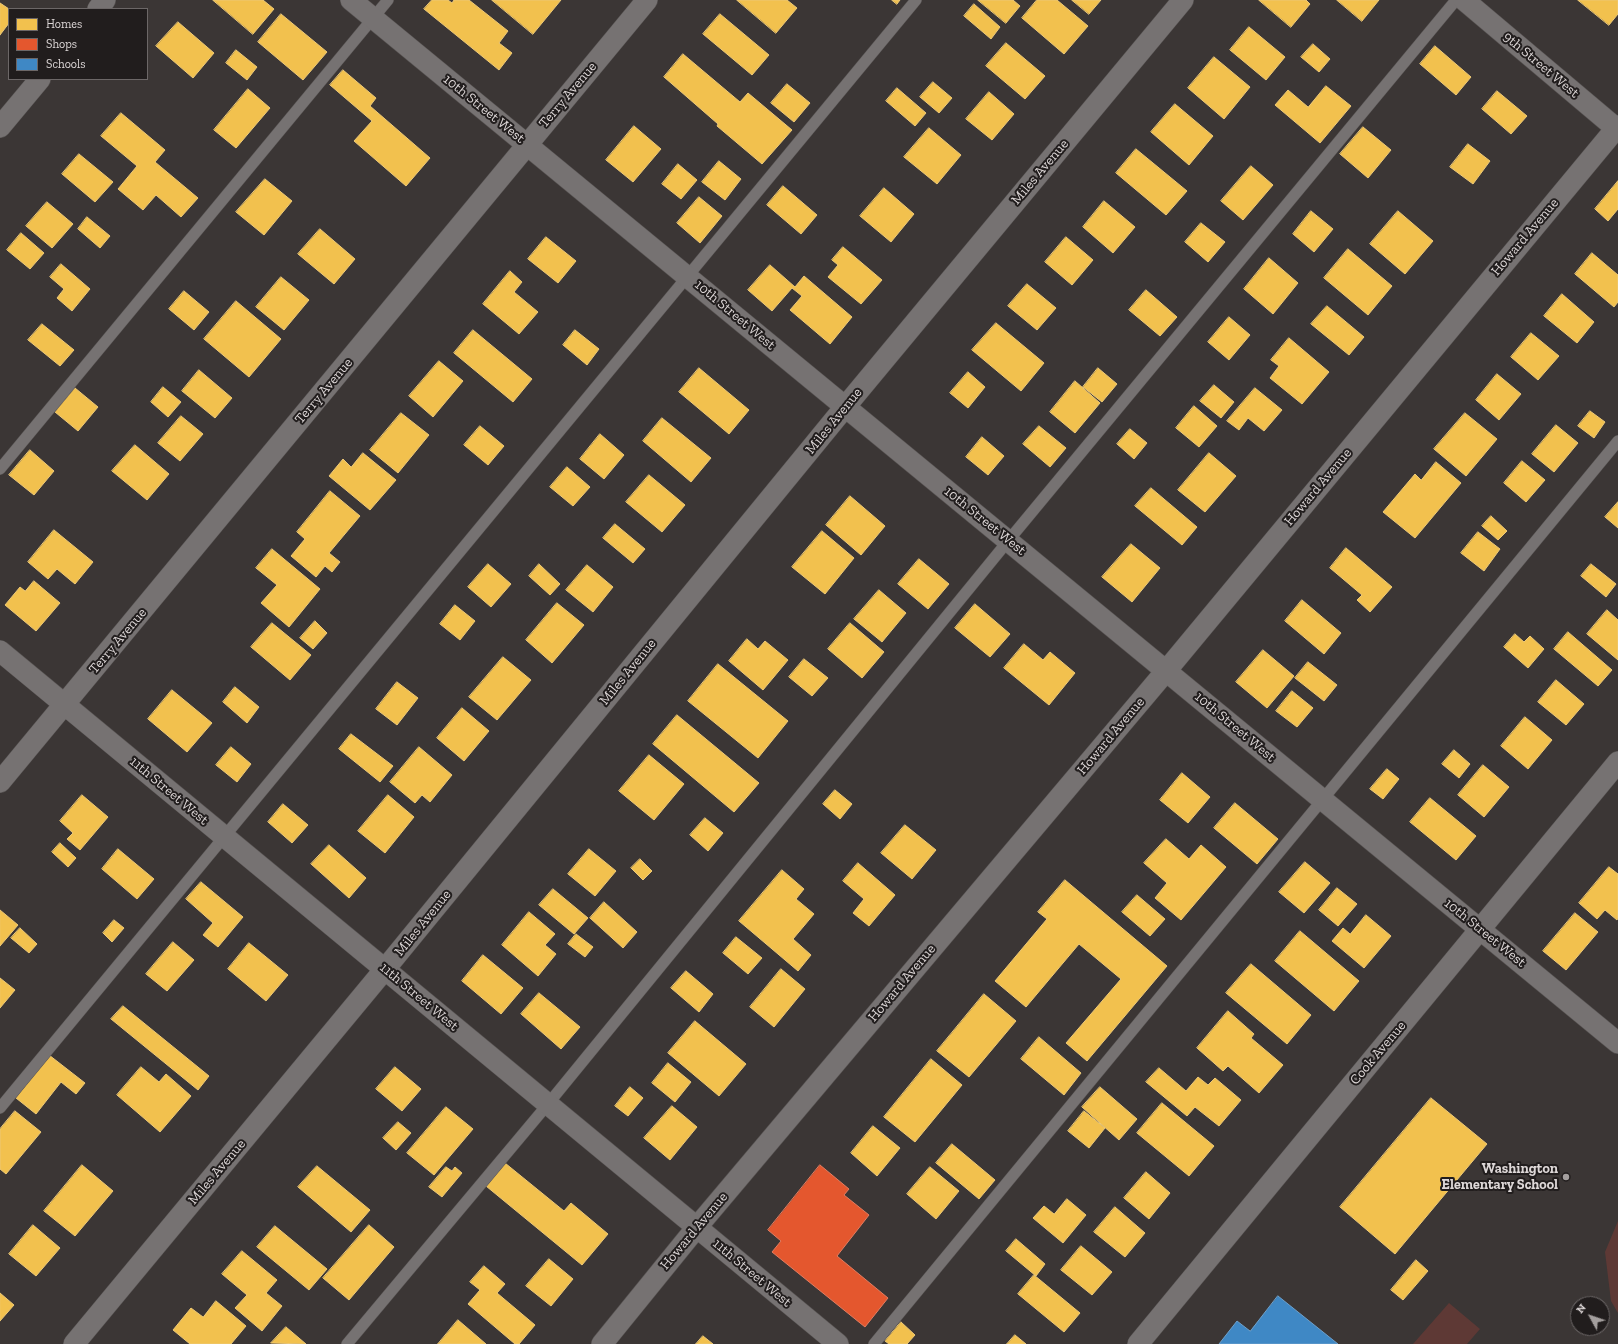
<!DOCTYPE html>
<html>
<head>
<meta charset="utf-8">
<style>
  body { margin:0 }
  #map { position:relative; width:1618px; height:1344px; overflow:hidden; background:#3b3635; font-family:"Zilla Slab",serif }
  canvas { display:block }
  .legend { position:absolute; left:8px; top:8px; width:140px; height:72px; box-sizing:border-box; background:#211d1d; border:1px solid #6c6767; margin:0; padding:5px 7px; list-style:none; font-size:12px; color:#ddd7d7 }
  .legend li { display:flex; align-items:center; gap:8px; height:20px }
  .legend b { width:20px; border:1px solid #6c6767 }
  .north { position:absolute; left:1570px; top:1296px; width:40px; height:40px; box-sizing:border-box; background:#211d1d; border:1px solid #6c6767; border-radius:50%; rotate:310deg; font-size:11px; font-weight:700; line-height:16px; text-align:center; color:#ddd7d7 }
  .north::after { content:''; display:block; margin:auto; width:14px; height:18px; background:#a49f9e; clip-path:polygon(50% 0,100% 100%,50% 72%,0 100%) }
</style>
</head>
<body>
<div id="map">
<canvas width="1618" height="1344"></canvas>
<ul class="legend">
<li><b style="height:11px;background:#f2c14e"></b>Homes</li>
<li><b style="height:11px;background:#e4572e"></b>Shops</li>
<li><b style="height:11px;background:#3f88c5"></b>Schools</li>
</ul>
<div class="north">N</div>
</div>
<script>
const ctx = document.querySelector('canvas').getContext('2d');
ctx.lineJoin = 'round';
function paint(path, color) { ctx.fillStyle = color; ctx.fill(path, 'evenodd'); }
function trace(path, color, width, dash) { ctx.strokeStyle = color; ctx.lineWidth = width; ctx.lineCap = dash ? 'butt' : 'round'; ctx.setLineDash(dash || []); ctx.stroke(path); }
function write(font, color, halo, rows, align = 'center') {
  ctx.font = font + ' "Zilla Slab",serif'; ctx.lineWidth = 4; ctx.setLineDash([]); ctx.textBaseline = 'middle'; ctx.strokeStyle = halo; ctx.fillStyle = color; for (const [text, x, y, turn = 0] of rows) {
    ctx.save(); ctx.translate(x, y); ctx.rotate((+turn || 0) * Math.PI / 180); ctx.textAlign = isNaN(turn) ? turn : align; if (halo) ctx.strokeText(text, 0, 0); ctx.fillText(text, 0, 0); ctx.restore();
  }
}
const green = new Path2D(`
  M 1618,1221 L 1618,1313 L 1611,1301 L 1605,1252 Z
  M 1449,1303 L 1480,1329 L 1467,1344 L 1413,1344 Z`);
const homes = new Path2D(`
  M 213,0 L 263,0 L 274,9 L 253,34 Z
  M 432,0 L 448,0 L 452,3 L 454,0 L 469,0 L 508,31 L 499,43 L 512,53 L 499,70 L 424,9 Z
  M 492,0 L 561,0 L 533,34 Z
  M 737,0 L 787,0 L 797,8 L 776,33 Z
  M 892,0 L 900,0 L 897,4 Z
  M 978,0 L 1013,0 L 1020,6 L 1006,23 Z
  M 1037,0 L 1057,0 L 1088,26 L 1064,54 L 1022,18 Z
  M 1072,0 L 1101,0 L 1089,14 Z
  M 1259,0 L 1306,0 L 1310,4 L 1291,27 Z
  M 1337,0 L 1379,0 L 1362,21 Z
  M 1578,0 L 1618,0 L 1618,14 L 1609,25 Z
  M 0,3 L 9,9 L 9,23 L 0,35 Z
  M 974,4 L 1000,27 L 991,39 L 964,16 Z
  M 281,14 L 327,52 L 303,80 L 258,42 Z
  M 720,14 L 769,55 L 752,75 L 703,34 Z
  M 178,22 L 214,53 L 193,78 L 156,46 Z
  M 1249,27 L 1285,57 L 1266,80 L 1230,50 Z
  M 1006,43 L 1045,76 L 1025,99 L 986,66 Z
  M 1313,44 L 1330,59 L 1319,72 L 1301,57 Z
  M 1435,46 L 1471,77 L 1456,95 L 1420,64 Z
  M 236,50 L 257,67 L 247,80 L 226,63 Z
  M 683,54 L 740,102 L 748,93 L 792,130 L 762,164 L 717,126 L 718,124 L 664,77 Z
  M 1214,57 L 1250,87 L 1224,119 L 1188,88 Z
  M 343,70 L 376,98 L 370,106 L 430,158 L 406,186 L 354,141 L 372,121 L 330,85 Z
  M 933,82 L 952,98 L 939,113 L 920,97 Z
  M 787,84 L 810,103 L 794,122 L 771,103 Z
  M 1326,86 L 1351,106 L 1320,143 L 1275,105 L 1288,90 L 1308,107 Z
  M 897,88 L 926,113 L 915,126 L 886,101 Z
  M 248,89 L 270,108 L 236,148 L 214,130 Z
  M 1497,91 L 1527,116 L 1511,134 L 1482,109 Z
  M 989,92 L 1014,114 L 992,140 L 966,119 Z
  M 1175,104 L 1213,136 L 1189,165 L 1151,132 Z
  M 121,113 L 165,150 L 155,162 L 198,198 L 181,217 L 156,195 L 143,210 L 118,189 L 137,166 L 101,136 Z
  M 634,126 L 661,149 L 633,182 L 606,160 Z
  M 1363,127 L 1391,150 L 1368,178 L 1340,154 Z
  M 929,128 L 961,155 L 937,184 L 904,157 Z
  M 1468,144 L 1490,161 L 1473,184 L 1450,167 Z
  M 1136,149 L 1187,191 L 1166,215 L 1116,173 Z
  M 79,154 L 113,182 L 95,202 L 62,174 Z
  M 719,161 L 741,179 L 725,200 L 702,182 Z
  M 678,164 L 697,180 L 681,199 L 662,184 Z
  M 1251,166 L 1273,185 L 1243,220 L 1221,201 Z
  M 265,179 L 292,201 L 264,235 L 236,212 Z
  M 1618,181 L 1618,209 L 1608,221 L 1595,209 Z
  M 783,186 L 817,215 L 801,234 L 767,205 Z
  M 884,188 L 914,214 L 891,242 L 860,216 Z
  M 699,197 L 722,216 L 700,243 L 677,223 Z
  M 1104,201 L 1135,227 L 1113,253 L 1083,227 Z
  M 47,202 L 73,224 L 52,248 L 26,226 Z
  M 1311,211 L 1333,229 L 1314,252 L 1293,234 Z
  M 1398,211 L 1433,241 L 1405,274 L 1370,244 Z
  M 87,217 L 110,236 L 100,248 L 78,229 Z
  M 1201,223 L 1225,242 L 1208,262 L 1185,242 Z
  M 320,229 L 355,259 L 334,284 L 298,254 Z
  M 21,233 L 44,253 L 30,269 L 7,250 Z
  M 546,237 L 576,261 L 558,283 L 528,259 Z
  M 1066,237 L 1093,260 L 1072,285 L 1045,262 Z
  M 843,247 L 882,280 L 861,304 L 828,277 L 838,265 L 832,260 Z
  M 1348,249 L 1392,286 L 1368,315 L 1324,278 Z
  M 1592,253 L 1618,275 L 1618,302 L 1614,307 L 1575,274 Z
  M 1269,258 L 1298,283 L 1273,314 L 1244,289 Z
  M 61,264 L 90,289 L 72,311 L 57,298 L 64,289 L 50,277 Z
  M 770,265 L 795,287 L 804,276 L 852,317 L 830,344 L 790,310 L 802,296 L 792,288 L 772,311 L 748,290 Z
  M 510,271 L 522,282 L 514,292 L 538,312 L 519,334 L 483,304 Z
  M 281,277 L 309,300 L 284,330 L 256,307 Z
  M 1027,284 L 1056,308 L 1037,330 L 1008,306 Z
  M 1146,290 L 1177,317 L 1160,336 L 1129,310 Z
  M 184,291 L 209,312 L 194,330 L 169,309 Z
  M 1562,294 L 1594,322 L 1577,343 L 1544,316 Z
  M 236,301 L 281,339 L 249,377 L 204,339 Z
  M 1327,306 L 1364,337 L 1349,355 L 1311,324 Z
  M 1229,317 L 1250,335 L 1229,360 L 1208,342 Z
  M 996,323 L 1044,363 L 1021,391 L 972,350 Z
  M 42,324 L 74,350 L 60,366 L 28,340 Z
  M 473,330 L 532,379 L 513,402 L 454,353 Z
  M 575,330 L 599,349 L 587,365 L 563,345 Z
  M 1531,333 L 1559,356 L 1538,380 L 1511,357 Z
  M 1289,338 L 1329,372 L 1302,404 L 1270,378 L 1279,366 L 1271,360 Z
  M 439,361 L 463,381 L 433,417 L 409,396 Z
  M 699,368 L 749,410 L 729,434 L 679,392 Z
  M 1098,368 L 1117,384 L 1102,402 L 1083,387 Z
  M 199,370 L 232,398 L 215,418 L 182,391 Z
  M 968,372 L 985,387 L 968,408 L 950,393 Z
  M 1497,374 L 1521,394 L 1499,420 L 1476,400 Z
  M 1075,381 L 1100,403 L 1075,433 L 1050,412 Z
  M 1214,385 L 1234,402 L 1221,418 L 1200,401 Z
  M 163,387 L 181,402 L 168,417 L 151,402 Z
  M 75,388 L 98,407 L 78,431 L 55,412 Z
  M 1255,388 L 1282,410 L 1264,431 L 1248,418 L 1239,430 L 1227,421 Z
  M 1194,406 L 1217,426 L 1199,447 L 1176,428 Z
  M 1590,411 L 1605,422 L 1594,438 L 1578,426 Z
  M 401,413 L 429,435 L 398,473 L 370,450 Z
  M 1465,413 L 1497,439 L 1466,476 L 1434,449 Z
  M 181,416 L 203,434 L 180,461 L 158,443 Z
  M 662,418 L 711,458 L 691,482 L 643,441 Z
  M 1556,425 L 1578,443 L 1554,472 L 1532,454 Z
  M 480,426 L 504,446 L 488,465 L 464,445 Z
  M 1039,426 L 1066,448 L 1050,467 L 1023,444 Z
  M 1130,429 L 1147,443 L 1134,459 L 1117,444 Z
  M 600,434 L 624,455 L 604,479 L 580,459 Z
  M 982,437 L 1004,456 L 988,475 L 966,457 Z
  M 135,445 L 169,474 L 147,500 L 112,471 Z
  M 30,450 L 54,471 L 34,495 L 9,475 Z
  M 363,453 L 396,480 L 370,510 L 329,476 L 343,459 L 351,467 Z
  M 1209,453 L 1236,476 L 1205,512 L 1178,490 Z
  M 1522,461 L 1545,480 L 1526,502 L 1504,483 Z
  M 1436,462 L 1461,483 L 1415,538 L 1383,512 L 1415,474 L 1421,480 Z
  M 567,467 L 590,487 L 573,506 L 550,487 Z
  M 649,475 L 685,505 L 662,532 L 626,502 Z
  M 1151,488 L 1197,527 L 1182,545 L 1135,506 Z
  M 330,491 L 360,516 L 329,553 L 340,562 L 332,572 L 325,566 L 316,577 L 291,556 L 305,539 L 297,532 Z
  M 850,496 L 885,526 L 861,555 L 826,525 Z
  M 1618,502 L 1618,528 L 1605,517 Z
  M 1491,516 L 1507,531 L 1498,540 L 1482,526 Z
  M 615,524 L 645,549 L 633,563 L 603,538 Z
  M 54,530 L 93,562 L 75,584 L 57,569 L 48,579 L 28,562 Z
  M 822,531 L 854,558 L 825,594 L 792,567 Z
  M 1478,532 L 1500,549 L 1484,571 L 1461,553 Z
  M 1131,544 L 1160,568 L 1132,602 L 1102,577 Z
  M 1346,548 L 1392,587 L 1370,612 L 1357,600 L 1362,595 L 1330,568 Z
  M 272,549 L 320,589 L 289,627 L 261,603 L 277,585 L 256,568 Z
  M 919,559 L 949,584 L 928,609 L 898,584 Z
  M 488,564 L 511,584 L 491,607 L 468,587 Z
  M 539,564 L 560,584 L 550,595 L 529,576 Z
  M 1591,564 L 1616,584 L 1606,597 L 1581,576 Z
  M 587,565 L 613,587 L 593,612 L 566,590 Z
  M 34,581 L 60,603 L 36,631 L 5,605 L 20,587 L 25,591 Z
  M 879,590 L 906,613 L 882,642 L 854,619 Z
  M 1302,600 L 1341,633 L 1324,654 L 1285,621 Z
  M 557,603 L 584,625 L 552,663 L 526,640 Z
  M 975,604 L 1010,634 L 990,657 L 955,628 Z
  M 455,605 L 475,621 L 460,640 L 440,624 Z
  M 1607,610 L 1618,620 L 1618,660 L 1587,634 Z
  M 315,621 L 327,633 L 313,649 L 300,638 Z
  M 272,623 L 311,655 L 290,680 L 251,647 Z
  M 850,623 L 884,652 L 862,678 L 828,649 Z
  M 1568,632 L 1612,670 L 1598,686 L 1554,649 Z
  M 1515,634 L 1524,642 L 1530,636 L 1544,649 L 1528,668 L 1504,647 Z
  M 747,639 L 758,649 L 765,641 L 788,660 L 763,690 L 729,661 Z
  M 1024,644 L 1043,660 L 1050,652 L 1075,673 L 1049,705 L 1004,668 Z
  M 1263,650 L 1294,676 L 1267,708 L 1236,682 Z
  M 503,657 L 531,680 L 497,720 L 469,697 Z
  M 804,659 L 828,678 L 812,696 L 789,677 Z
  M 1308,662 L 1337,685 L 1324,701 L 1295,678 Z
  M 718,664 L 788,721 L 758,758 L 688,701 Z
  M 1556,680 L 1584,704 L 1566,725 L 1538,702 Z
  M 397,682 L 418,698 L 397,725 L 376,709 Z
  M 235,687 L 259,707 L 247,723 L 223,702 Z
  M 172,690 L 212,723 L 187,752 L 148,719 Z
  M 1292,691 L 1313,708 L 1297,727 L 1276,711 Z
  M 462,708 L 489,731 L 464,761 L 437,738 Z
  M 677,715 L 759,783 L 734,812 L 653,744 Z
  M 1525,717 L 1552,740 L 1528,769 L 1501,746 Z
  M 351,734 L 393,766 L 380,782 L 339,749 Z
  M 231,747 L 251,764 L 237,782 L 216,765 Z
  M 419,747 L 452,775 L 430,802 L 422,795 L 415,803 L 390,782 Z
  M 1454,750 L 1470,764 L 1459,778 L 1442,764 Z
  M 649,755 L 684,784 L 654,820 L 619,791 Z
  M 1483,765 L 1509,787 L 1484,817 L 1458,795 Z
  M 1387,769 L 1399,779 L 1383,799 L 1370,789 Z
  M 1182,773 L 1210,797 L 1188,823 L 1160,800 Z
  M 835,790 L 852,804 L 840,819 L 823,804 Z
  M 82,795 L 108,817 L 80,850 L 67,839 L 73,833 L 60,821 Z
  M 388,795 L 414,817 L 385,853 L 358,831 Z
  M 1430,798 L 1476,836 L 1456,860 L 1410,822 Z
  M 1235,803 L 1278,839 L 1257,864 L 1214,828 Z
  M 283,804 L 308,825 L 292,843 L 268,822 Z
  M 705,818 L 723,833 L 708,851 L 690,835 Z
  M 905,825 L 936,850 L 912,879 L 881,853 Z
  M 1166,839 L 1189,859 L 1201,845 L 1226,867 L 1181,920 L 1155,898 L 1167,883 L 1144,863 Z
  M 60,843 L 76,858 L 68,867 L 52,852 Z
  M 329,845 L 366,878 L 349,898 L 311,864 Z
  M 118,849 L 154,879 L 137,899 L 102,869 Z
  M 589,849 L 616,871 L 595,896 L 568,874 Z
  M 640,859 L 652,871 L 643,880 L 631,868 Z
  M 1305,862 L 1330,883 L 1304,913 L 1279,892 Z
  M 858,863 L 895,895 L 869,926 L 853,913 L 864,899 L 843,881 Z
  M 1609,867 L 1618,874 L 1618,918 L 1617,920 L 1605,910 L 1597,919 L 1579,903 Z
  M 782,870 L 804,889 L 796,899 L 814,914 L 793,939 L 811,955 L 798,971 L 739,921 Z
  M 1065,880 L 1167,966 L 1087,1061 L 1066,1043 L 1121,979 L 1079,944 L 1026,1007 L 995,981 L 1047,919 L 1038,912 Z
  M 201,882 L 243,917 L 218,947 L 203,935 L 213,923 L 186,899 Z
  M 1337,888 L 1357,904 L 1338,926 L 1319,910 Z
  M 553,889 L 588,918 L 574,934 L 539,905 Z
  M 1137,895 L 1165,919 L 1150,936 L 1122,912 Z
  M 604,902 L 637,932 L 623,948 L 590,918 Z
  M 0,910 L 18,925 L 0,946 Z
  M 529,912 L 555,934 L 545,945 L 556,954 L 538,976 L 502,945 Z
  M 1575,913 L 1598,932 L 1566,970 L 1543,951 Z
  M 1366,915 L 1391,936 L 1364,968 L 1332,941 L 1343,928 L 1350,934 Z
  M 114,920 L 124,928 L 112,942 L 103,933 Z
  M 20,928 L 37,944 L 29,953 L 11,938 Z
  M 1300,931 L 1359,981 L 1334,1011 L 1275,961 Z
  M 576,934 L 593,947 L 585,957 L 568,944 Z
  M 736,937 L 762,958 L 748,974 L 723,953 Z
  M 173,942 L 194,960 L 167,991 L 146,974 Z
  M 249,943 L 288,975 L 266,1001 L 228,969 Z
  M 483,955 L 523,988 L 501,1014 L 462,981 Z
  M 1251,964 L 1311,1015 L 1287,1044 L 1226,993 Z
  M 781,969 L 805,989 L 774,1027 L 750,1007 Z
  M 686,971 L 713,994 L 699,1012 L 671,988 Z
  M 0,978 L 15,990 L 0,1008 Z
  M 539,993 L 580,1027 L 561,1049 L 521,1014 Z
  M 984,994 L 1016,1021 L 969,1077 L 937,1051 Z
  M 123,1006 L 209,1076 L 198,1090 L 111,1019 Z
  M 1228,1011 L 1254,1034 L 1251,1038 L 1283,1065 L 1259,1093 L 1228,1066 L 1223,1071 L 1197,1048 Z
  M 695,1021 L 746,1064 L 719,1096 L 668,1053 Z
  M 1039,1037 L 1081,1073 L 1064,1095 L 1021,1059 Z
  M 49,1055 L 85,1083 L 76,1094 L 61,1082 L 36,1114 L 16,1098 Z
  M 931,1059 L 962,1085 L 915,1142 L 884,1117 Z
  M 668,1063 L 691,1082 L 675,1102 L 652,1083 Z
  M 141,1067 L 159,1082 L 166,1074 L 191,1096 L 160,1132 L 117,1095 Z
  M 395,1067 L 421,1089 L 402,1111 L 376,1089 Z
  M 1159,1068 L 1186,1091 L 1198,1077 L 1208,1085 L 1215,1078 L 1241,1100 L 1219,1126 L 1195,1107 L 1187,1116 L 1146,1082 Z
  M 630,1087 L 643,1098 L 628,1116 L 615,1106 Z
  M 1100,1087 L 1137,1119 L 1119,1140 L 1082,1107 Z
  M 1431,1098 L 1487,1144 L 1395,1254 L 1340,1207 Z
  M 1162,1103 L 1214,1146 L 1189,1176 L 1137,1133 Z
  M 672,1106 L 697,1127 L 670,1160 L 644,1138 Z
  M 446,1107 L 473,1129 L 434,1175 L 407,1153 Z
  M 15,1111 L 41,1132 L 6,1174 L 0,1169 L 0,1129 Z
  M 1084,1111 L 1105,1128 L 1089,1148 L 1068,1131 Z
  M 398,1122 L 411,1133 L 396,1150 L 383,1138 Z
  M 873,1126 L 900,1148 L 877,1176 L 851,1153 Z
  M 952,1144 L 995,1180 L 979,1199 L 936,1163 Z
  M 505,1163 L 564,1211 L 571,1203 L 608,1234 L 582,1265 L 486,1186 Z
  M 82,1165 L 113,1191 L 75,1236 L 44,1211 Z
  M 317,1166 L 370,1210 L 351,1232 L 298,1187 Z
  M 446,1167 L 452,1171 L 455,1167 L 462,1173 L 442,1197 L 429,1187 Z
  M 930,1167 L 959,1191 L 936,1219 L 907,1194 Z
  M 1146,1172 L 1170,1193 L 1149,1219 L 1124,1198 Z
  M 1067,1199 L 1086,1215 L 1063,1243 L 1033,1218 L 1044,1206 L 1054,1214 Z
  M 1115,1207 L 1145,1233 L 1125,1257 L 1094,1232 Z
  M 33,1225 L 60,1248 L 36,1276 L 9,1254 Z
  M 369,1225 L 394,1247 L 349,1300 L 323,1278 Z
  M 275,1226 L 327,1269 L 309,1290 L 257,1247 Z
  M 1016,1239 L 1045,1264 L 1036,1276 L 1006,1251 Z
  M 1081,1246 L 1112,1272 L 1092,1295 L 1061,1270 Z
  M 242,1251 L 277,1280 L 266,1293 L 282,1306 L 262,1331 L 235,1308 L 247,1295 L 222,1274 Z
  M 549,1259 L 573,1279 L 551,1306 L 526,1286 Z
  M 1416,1260 L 1428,1271 L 1403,1300 L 1391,1290 Z
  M 484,1266 L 505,1284 L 497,1293 L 535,1325 L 519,1344 L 515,1344 L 468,1304 L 480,1290 L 470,1282 Z
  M 1034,1275 L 1080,1313 L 1064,1332 L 1018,1294 Z
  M 0,1293 L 14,1305 L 0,1321 Z
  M 216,1301 L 246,1326 L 231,1344 L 190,1344 L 173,1330 L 191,1308 L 203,1317 Z
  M 458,1320 L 486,1344 L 438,1344 Z
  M 901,1322 L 915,1335 L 907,1344 L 889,1344 L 885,1341 Z
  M 286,1327 L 306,1344 L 271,1343 Z
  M 1015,1335 L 1026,1344 L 1007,1344 Z
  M 703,1336 L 713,1344 L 696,1344 Z`);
const shops = new Path2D(`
  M 820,1165 L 849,1189 L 844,1195 L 869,1215 L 837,1256 L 888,1298 L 865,1327 L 772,1252 L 781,1241 L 768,1230 Z`);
const schools = new Path2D(`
  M 1278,1296 L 1338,1344 L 1219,1344 L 1237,1321 L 1250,1331 Z`);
const lane = new Path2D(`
  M 0,469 L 388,0
  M 0,1108 L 916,0
  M 347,1344 L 548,1104 L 1008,541 L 1456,0
  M 874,1344 L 1618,441`);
const street = new Path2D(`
  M 351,0 L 1618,1043
  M 1464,0 L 1618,130
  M 98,9 L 105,0
  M 0,127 L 40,79
  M 0,651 L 838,1344
  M 0,782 L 647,0
  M 74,1344 L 385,969 L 845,407 L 1183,0
  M 602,1344 L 697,1227 L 1166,671 L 1618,126
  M 1138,1344 L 1618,762`);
const markers = [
  [1566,1177,4,"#a49f9e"]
];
const streetNames = [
  ["9th Street West",1541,65,40],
  ["Terry Avenue",568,95,-50],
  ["10th Street West",484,109,39],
  ["Miles Avenue",1040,172,-50],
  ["Howard Avenue",1525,237,-50],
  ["10th Street West",735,315,40],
  ["Terry Avenue",324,391,-50],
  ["Miles Avenue",834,421,-51],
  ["Howard Avenue",1318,487,-50],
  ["10th Street West",985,521,39],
  ["Terry Avenue",118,641,-50],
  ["Miles Avenue",628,672,-51],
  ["10th Street West",1235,727,40],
  ["Howard Avenue",1111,736,-50],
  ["11th Street West",169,791,40],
  ["Miles Avenue",423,923,-51],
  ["10th Street West",1485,933,39],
  ["Howard Avenue",902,983,-50],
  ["11th Street West",419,997,40],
  ["Cook Avenue",1378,1053,-50],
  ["Miles Avenue",217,1172,-50],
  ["Howard Avenue",694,1231,-50],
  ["11th Street West",752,1273,40]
];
const poiNames = [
  ["Washington",1558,1169],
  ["Elementary School",1558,1185]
];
paint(green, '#5e3935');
paint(homes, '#f2c14e');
trace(homes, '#ecc877', 1);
paint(shops, '#e4572e');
trace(shops, '#e27d61', 1);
paint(schools, '#3f88c5');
trace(schools, '#6ea0ca', 1);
trace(lane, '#575352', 12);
trace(street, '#575352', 22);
trace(lane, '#767272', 11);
trace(street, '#767272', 21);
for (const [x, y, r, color] of markers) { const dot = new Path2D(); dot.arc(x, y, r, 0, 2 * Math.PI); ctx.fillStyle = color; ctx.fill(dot); trace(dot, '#211d1d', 1.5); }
write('14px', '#ddd7d7', '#211d1d', streetNames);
write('bold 14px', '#ddd7d7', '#211d1d', poiNames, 'right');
</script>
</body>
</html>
